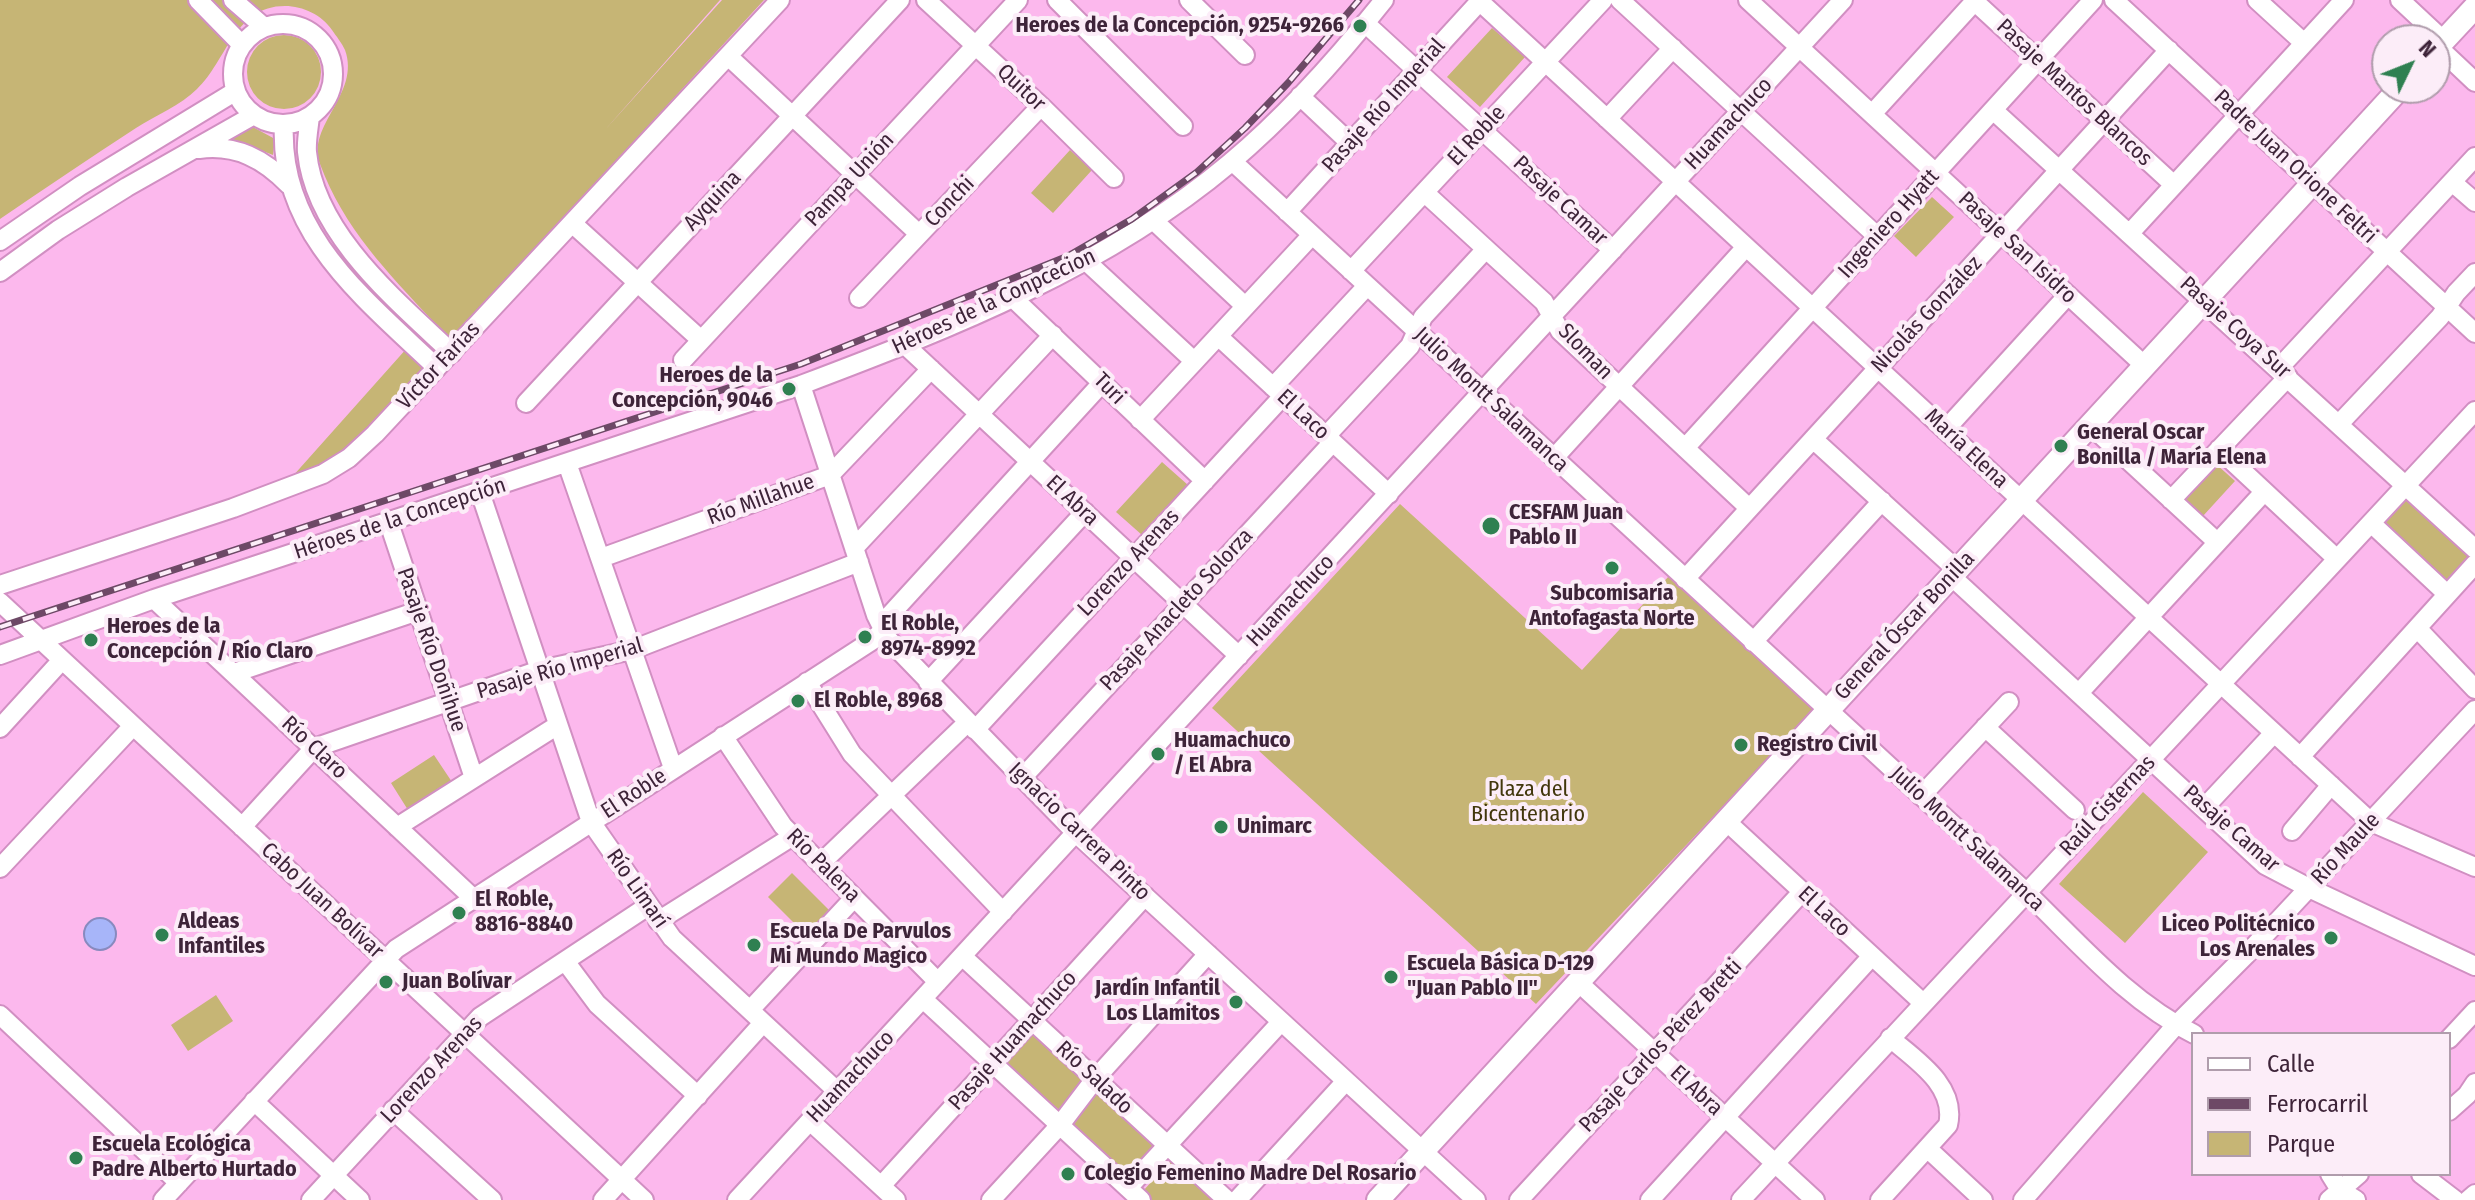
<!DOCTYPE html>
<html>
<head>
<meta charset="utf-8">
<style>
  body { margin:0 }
  #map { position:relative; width:2475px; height:1200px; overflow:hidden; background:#fcb8ed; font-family:"Fira Sans Condensed",sans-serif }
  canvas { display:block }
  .legend { position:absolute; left:2191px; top:1032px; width:260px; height:144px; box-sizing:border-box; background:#fcedf8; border:2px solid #b09dac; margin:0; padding:10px 14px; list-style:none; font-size:24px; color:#3e2439 }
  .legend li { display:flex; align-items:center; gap:16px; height:40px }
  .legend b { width:40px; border:2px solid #b09dac }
  .north { position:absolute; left:2371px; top:24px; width:80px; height:80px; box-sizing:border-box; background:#fcedf8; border:2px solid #b09dac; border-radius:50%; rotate:47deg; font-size:22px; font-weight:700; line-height:32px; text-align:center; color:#3e2439 }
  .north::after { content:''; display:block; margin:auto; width:28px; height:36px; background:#2f8051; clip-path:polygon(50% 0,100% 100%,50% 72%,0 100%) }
</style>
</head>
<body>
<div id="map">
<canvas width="2475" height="1200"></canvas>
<ul class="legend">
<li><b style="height:10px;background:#fff"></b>Calle</li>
<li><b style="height:10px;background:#6d4966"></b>Ferrocarril</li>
<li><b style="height:22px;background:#c6b575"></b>Parque</li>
</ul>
<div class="north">N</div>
</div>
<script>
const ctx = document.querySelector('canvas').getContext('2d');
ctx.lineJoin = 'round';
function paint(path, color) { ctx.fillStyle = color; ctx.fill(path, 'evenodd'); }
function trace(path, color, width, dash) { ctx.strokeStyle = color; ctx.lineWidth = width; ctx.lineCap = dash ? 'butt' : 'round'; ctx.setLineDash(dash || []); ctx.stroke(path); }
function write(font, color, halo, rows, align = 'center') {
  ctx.font = font + ' "Fira Sans Condensed",sans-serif'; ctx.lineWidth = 8; ctx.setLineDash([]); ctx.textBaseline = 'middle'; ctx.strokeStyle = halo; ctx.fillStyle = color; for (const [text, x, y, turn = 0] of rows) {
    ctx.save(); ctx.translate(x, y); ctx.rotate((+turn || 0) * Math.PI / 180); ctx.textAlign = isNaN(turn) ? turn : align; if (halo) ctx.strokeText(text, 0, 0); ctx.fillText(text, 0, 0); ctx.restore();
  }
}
const green = new Path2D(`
  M 0,0 L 720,0 L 604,131 L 722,0 L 764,0 L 357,443 L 333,464 L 292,477 L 432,320 C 388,273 343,227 320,164 C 306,125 361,94 345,50 C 342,43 336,36 332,30 C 322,15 303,6 285,6 C 234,6 227,61 197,89 C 181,105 155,116 136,128 C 90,158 45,188 0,219 Z
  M 1492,28 L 1525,57 L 1480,107 L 1447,77 Z
  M247 72a37 37 0 1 1 74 0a37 37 0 1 1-74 0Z
  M 251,126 L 275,139 L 273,155 L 232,139 L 231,135 Z
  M 1070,150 L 1092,170 L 1053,213 L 1031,193 Z
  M 1932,197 L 1954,217 L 1916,257 L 1894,236 Z
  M 1162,462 L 1188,485 L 1142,535 L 1116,512 Z
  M 2216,464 L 2235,481 L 2203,516 L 2184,499 Z
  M 2408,496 L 2471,554 L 2446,584 L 2381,523 Z
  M 1400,504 L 1582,670 L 1669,576 L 1814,710 L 1536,1004 L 1212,708 Z
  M 434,755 L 452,782 L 408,810 L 391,783 Z
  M 2143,792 L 2208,852 L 2125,943 L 2059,884 Z
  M 792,873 L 830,911 L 806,935 L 768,897 Z
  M 216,995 L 233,1021 L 188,1051 L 171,1025 Z
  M 1032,1031 L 1086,1077 L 1059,1110 L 1002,1063 Z
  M 1098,1090 L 1157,1143 L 1128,1178 L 1067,1123 Z
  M 1173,1158 L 1222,1200 L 1152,1200 L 1143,1191 Z`);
const water = new Path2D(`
  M84 934a16 16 0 1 1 32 0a16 16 0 1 1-32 0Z`);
const minor = new Path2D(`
  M 198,0 L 242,45
  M 233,0 L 264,27
  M 926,0 L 1041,106 L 1114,178
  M 1057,0 L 1183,126
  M 1189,0 L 1245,55
  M 1478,0 L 2371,822 L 2475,867
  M 1620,0 L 1878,237
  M 1748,0 L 2145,366
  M 1973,0 L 2174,185
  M 2114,0 L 2475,333
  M 2257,0 L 2304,43
  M 2400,0 L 2444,41
  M 1365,23 L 1613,250
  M233 74a50 50 0 1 1 100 0a50 50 0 1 1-100 0Z
  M 2438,47 L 2475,82
  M 728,56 L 919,234
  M 1300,96 L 1350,143
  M 1993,110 L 2475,549
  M 1872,114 L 1975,1
  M 310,116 C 309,127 306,141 307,152 C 315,234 396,300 452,353
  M 1607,119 L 1673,48
  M 284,124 C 278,233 366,300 437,368
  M 199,149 C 236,144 264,159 289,185
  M 1232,161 L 2027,893 C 2079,943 2128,1001 2194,1034
  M 2452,182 L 2475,202
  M 1425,193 L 1544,302 L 1560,331 L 1749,508
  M 1287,212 L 1481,0
  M 1153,220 L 1245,306
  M 572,223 L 701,340
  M 2130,233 L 2344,0
  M 0,241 L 80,186 L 236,91
  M 1086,261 L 1194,361
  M 1351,271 L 1603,0
  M 0,272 L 58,230 L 127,187 L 254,115
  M 859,298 L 1041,106
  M 1013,298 L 1205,481
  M 1218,336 L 1389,494
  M 905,345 L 1239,656
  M 683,360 L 1018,0
  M 2279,368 L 2475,157
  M 801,385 L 876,615 L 888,639 L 1076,833 L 1476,1200
  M 1273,387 L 1367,286
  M 526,403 L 900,0
  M 1140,420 L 1312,235
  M 2339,424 L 2440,317 L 2456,293 L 2475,273
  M 2090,425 L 2217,542
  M 1945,430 L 2068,295
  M 1326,436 L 1410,346 L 1423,317 L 1486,249
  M 1813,439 L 1957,570
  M 1685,448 L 2093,0
  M 2219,449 L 2337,559
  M 1554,458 L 1746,247
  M 567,463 L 673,768
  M 480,492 L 591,822 L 672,938 L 837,1091
  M 2171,500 L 2288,377
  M 389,523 L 474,778
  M 2371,523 L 2447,594
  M 854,548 L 1053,335
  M 601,558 L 830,475 L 931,369
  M 1951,576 L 2265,865 L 2309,888 L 2475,966
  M 1685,579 L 2169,50
  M 0,585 L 233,508 L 323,474 L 349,458 L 375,434 L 780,0
  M 154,599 L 473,898
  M 0,602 L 644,1200
  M 2417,628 L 2475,689
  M 1753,642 L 1882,501
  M 0,655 L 154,599 L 801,385 C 952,328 1105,268 1230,163 C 1287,115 1338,58 1384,0
  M 234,673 L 418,611
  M 807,682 L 852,754 L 1003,912
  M 928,682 L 1085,512
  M 2079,693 L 2264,492
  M 1985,727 L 2075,810
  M 0,728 L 62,660
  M 975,730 L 1283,396
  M 723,736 L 783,826 L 938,982
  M 2300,757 L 2475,564
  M 1022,778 L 1333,442
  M 1921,796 L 2009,702
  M 2204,808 L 2274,733
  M 1726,821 L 1923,1003
  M 242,827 L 314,748 L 540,670 L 632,650 L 859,562
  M 397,827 L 558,725
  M 2292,831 L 2331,785
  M 820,864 L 968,722
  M 0,868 L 133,726
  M 658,921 L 793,836
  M 962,956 L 1227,1200
  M 565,961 L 597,1004 L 698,1096
  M 1578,982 L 1815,1200
  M 923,999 L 1141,1200
  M 750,1010 L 854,898
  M 0,1015 L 179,1183
  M 2449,1039 L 2475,1011
  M 254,1101 L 360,1200
  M 393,1110 L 492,1200
  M 2449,1111 L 2467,1095 L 2475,1083
  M 810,1121 L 896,1200
  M 1927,1148 L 1983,1200
  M 2330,1174 L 2340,1190 L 2356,1200
  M 2421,1174 L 2455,1200
  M 881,1186 L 1145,896
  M 1128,1188 L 1281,1022
  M 163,1200 L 396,949 L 873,640 L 882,631 L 889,616 L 1101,384
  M 311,1200 L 480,1017 L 648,906
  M 603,1200 L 763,1023
  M 737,1200 L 1843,0
  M 991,1200 L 1060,1125 L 1095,1079 L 1208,954
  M 1237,1200 L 1346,1081
  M 1519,1200 L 1802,892
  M 1650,1200 L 1872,956
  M 1741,1200 L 2475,411
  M 1880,1200 L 1948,1125 C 1957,1086 1916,1060 1890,1038
  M 2023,1200 L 2176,1025 L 2246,955 L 2475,710
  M 2329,1200 L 2359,1174
  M 2468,1200 L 2475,1194`);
const major = new Path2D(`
  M 2435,50 L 2475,7
  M 1378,1200 L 2400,88`);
const rail = new Path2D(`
  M 0,627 L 801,364 L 1068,256 L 1132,219 L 1197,172 L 1245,128 L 1288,83 L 1359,0`);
const markers = [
  [1360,26,8,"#2f8051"],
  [789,389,8,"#2f8051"],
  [2061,446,8,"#2f8051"],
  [1491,526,10,"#2f8051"],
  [1612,568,8,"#2f8051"],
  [865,637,8,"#2f8051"],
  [91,640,8,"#2f8051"],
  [798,701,8,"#2f8051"],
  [1741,745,8,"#2f8051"],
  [1158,754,8,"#2f8051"],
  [1221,827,8,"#2f8051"],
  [459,913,8,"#2f8051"],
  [162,935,8,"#2f8051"],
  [2331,938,8,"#2f8051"],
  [754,945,8,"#2f8051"],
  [1391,977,8,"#2f8051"],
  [386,982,8,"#2f8051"],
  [1236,1002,8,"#2f8051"],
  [76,1158,8,"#2f8051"],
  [1068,1174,8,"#2f8051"]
];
const poiNames = [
  ["Heroes de la Concepción, 9254-9266",1344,26,"right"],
  ["Heroes de la",773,376,"right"],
  ["Concepción, 9046",773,401,"right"],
  ["General Oscar",2077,433],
  ["Bonilla / María Elena",2077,458],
  ["CESFAM Juan",1509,513],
  ["Pablo II",1509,538],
  ["Subcomisaría",1612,594,"center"],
  ["Antofagasta Norte",1612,619,"center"],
  ["El Roble,",881,624],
  ["8974-8992",881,649],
  ["Heroes de la",107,627],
  ["Concepción / Río Claro",107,652],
  ["El Roble, 8968",814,701],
  ["Huamachuco",1174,741],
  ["/ El Abra",1174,766],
  ["Registro Civil",1757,745],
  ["Unimarc",1237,827],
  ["El Roble,",475,900],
  ["8816-8840",475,925],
  ["Aldeas",178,922],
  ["Infantiles",178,947],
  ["Liceo Politécnico",2315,925,"right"],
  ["Los Arenales",2315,950,"right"],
  ["Escuela De Parvulos",770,932],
  ["Mi Mundo Magico",770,957],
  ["Escuela Básica D-129",1407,964],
  ["\"Juan Pablo II\"",1407,989],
  ["Juan Bolívar",402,982],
  ["Jardín Infantil",1220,989,"right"],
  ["Los Llamitos",1220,1014,"right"],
  ["Escuela Ecológica",92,1145],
  ["Padre Alberto Hurtado",92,1170],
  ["Colegio Femenino Madre Del Rosario",1084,1174]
];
const streetNames = [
  ["Quitor",1021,88,43],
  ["Pasaje Mantos Blancos",2074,93,43],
  ["Pasaje Río Imperial",1384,106,-48],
  ["Huamachuco",1729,124,-47],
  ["El Roble",1477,136,-47],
  ["Padre Juan Orione Feltri",2295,167,43],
  ["Pampa Unión",850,180,-47],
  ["Ayquina",713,201,-47],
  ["Pasaje Camar",1560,201,43],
  ["Conchi",950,202,-46],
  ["Ingeniero Hyatt",1889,224,-48],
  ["Pasaje San Isidro",2017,248,43],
  ["Héroes de la Conpcecion",994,302,-25],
  ["Nicolás González",1927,315,-47],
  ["Pasaje Coya Sur",2235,328,42],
  ["Sloman",1585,352,46],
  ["Víctor Farías",439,366,-47],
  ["Turi",1109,389,45],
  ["Julio Montt Salamanca",1491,400,43],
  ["El Laco",1303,415,43],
  ["María Elena",1966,449,43],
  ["Río Millahue",761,500,-20],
  ["El Abra",1072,501,43],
  ["Héroes de la Concepción",400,519,-18],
  ["Lorenzo Arenas",1129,563,-47],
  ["Huamachuco",1291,601,-47],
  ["Pasaje Anacleto Solorza",1177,610,-47],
  ["General Óscar Bonilla",1905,626,-47],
  ["Pasaje Río Doñihue",431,650,71],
  ["Pasaje Río Imperial",560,669,-16],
  ["Río Claro",314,748,43],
  ["El Roble",634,794,-33],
  ["Raúl Cisternas",2108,806,-47],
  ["Pasaje Camar",2231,829,41],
  ["Ignacio Carrera Pinto",1079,832,44],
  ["Julio Montt Salamanca",1967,839,43],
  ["Río Maule",2346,849,-47],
  ["Río Palena",823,866,45],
  ["Río Limarí",637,889,55],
  ["Cabo Juan Bolívar",322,901,43],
  ["El Laco",1824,912,43],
  ["Pasaje Huamachuco",1013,1041,-48],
  ["Pasaje Carlos Pérez Bretti",1661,1046,-47],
  ["Lorenzo Arenas",432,1070,-47],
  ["Huamachuco",851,1077,-47],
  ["Río Salado",1094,1078,43],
  ["El Abra",1696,1091,43]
];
const parkNames = [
  ["Plaza del",1528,790],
  ["Bicentenario",1528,815]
];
paint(green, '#c6b575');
paint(water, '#a7b5f9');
trace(water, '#888abf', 2);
trace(minor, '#d18fc2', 22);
trace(major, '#d18fc2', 26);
trace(minor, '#fff', 18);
trace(major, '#fff', 22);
trace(rail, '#6d4966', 7);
trace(rail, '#fcedf8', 4, [12]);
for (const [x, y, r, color] of markers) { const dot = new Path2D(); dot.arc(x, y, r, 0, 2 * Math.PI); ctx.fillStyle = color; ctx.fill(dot); trace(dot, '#fcedf8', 3); }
write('bold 22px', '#3e2439', '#fcedf8', poiNames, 'left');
write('22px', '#3e2439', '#fcedf8', streetNames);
write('22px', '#42370c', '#fcedf8', parkNames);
</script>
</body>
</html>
